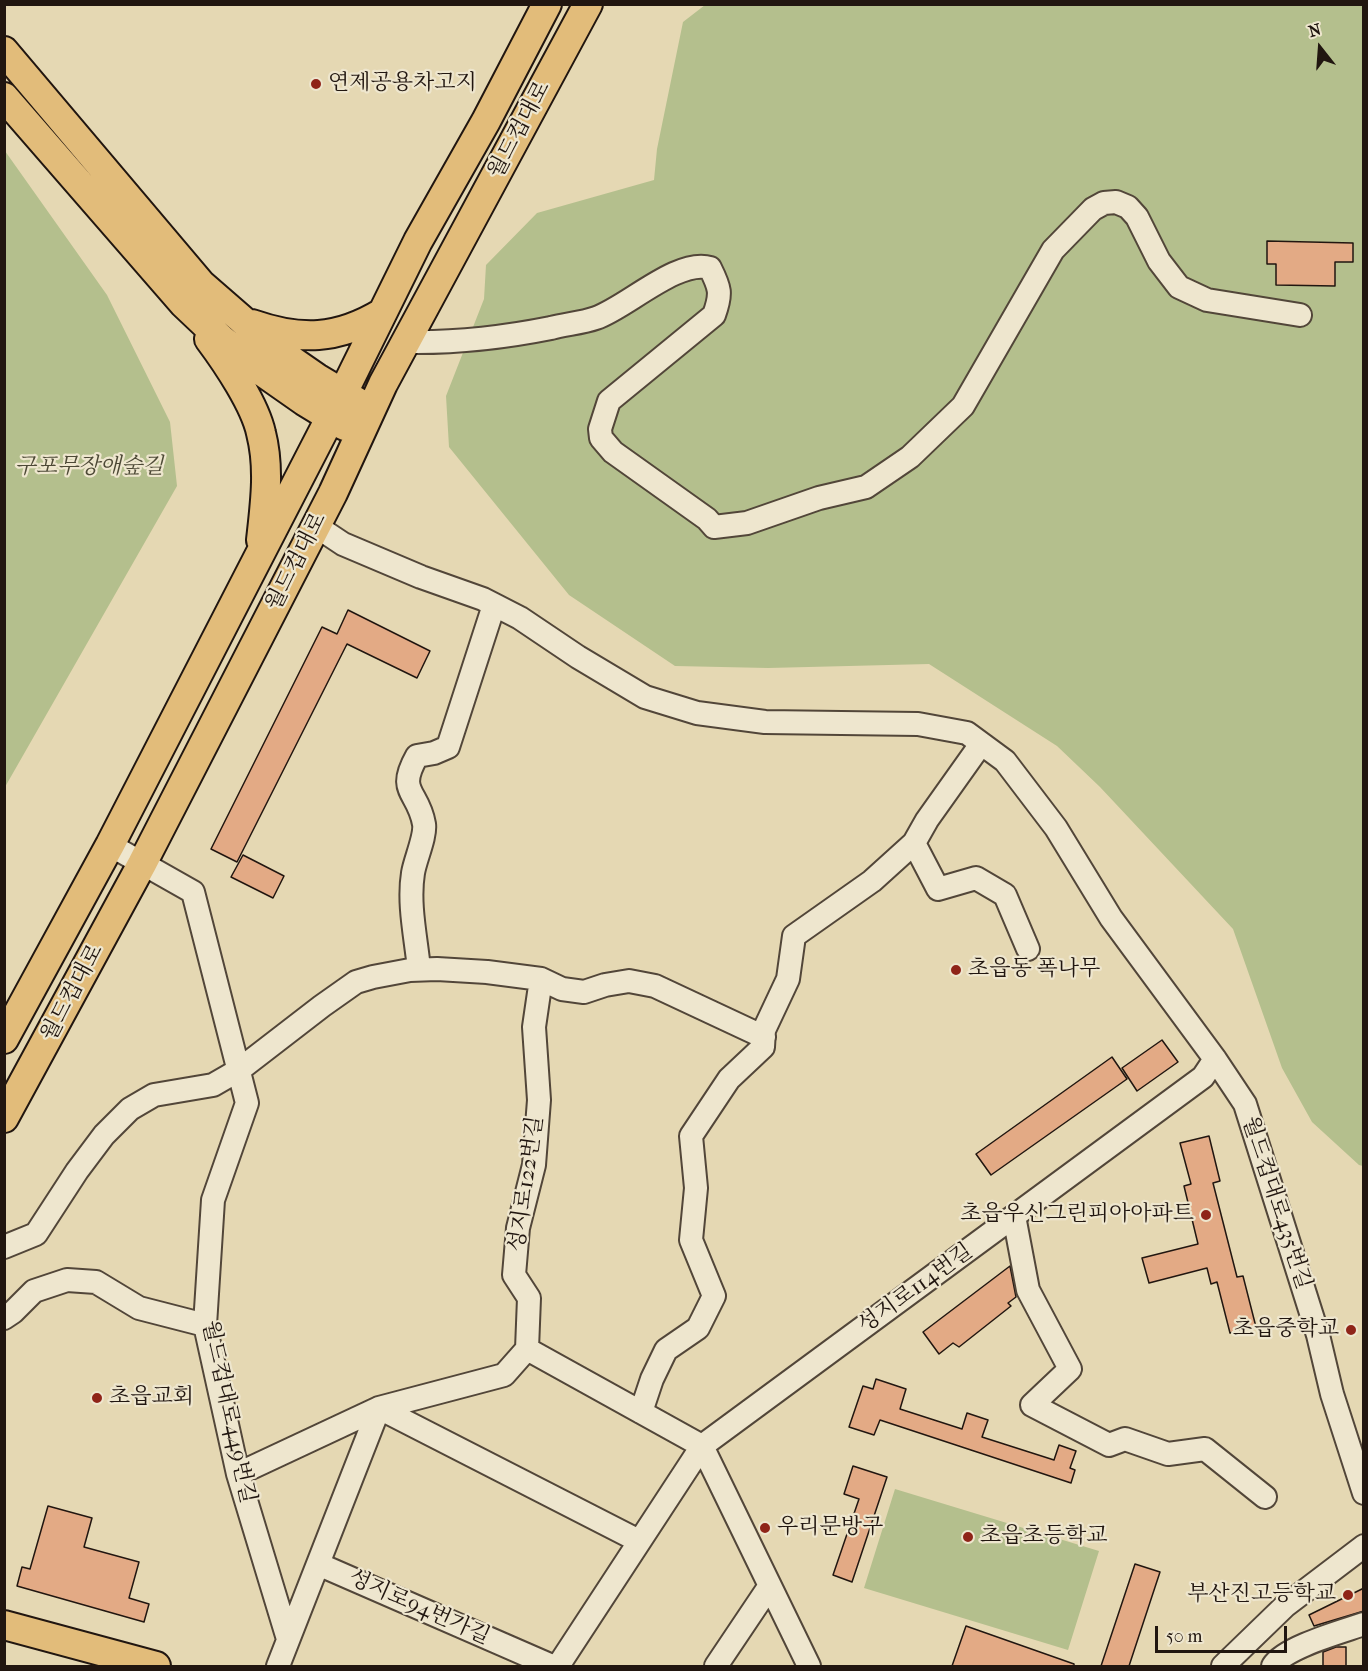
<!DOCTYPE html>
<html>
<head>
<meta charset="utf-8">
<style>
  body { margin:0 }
  #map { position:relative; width:1368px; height:1671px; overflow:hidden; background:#e5d8b3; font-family:"IM FELL French Canon",serif }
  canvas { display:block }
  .frame { position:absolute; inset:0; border:6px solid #211610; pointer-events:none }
  .north { position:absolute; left:1290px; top:18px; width:60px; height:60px; -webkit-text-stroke:4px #eee6ce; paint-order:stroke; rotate:343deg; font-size:16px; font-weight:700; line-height:24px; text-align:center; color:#211610 }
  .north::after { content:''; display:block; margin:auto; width:21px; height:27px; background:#211610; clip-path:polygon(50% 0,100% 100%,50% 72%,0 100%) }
  .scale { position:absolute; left:1155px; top:1626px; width:132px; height:27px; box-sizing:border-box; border:3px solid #211610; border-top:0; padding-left:8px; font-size:18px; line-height:21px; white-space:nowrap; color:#211610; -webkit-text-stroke:4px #eee6ce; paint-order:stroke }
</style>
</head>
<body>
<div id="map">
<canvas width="1368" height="1671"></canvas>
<div class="frame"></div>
<div class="north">N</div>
<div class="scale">50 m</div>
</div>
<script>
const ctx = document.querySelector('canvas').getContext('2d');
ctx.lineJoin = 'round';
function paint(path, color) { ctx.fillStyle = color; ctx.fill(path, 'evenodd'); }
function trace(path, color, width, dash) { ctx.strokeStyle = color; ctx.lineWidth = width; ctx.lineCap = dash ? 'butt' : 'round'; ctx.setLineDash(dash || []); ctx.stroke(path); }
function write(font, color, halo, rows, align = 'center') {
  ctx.font = font + ' "IM FELL French Canon","Noto Serif KR",serif'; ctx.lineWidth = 4.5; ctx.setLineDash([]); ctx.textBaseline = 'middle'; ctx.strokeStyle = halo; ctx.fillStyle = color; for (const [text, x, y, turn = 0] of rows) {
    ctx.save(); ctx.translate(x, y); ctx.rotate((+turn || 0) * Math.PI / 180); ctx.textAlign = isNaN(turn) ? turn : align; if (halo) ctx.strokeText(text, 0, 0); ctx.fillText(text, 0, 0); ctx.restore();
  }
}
const green = new Path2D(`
  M 705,5 L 1363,5 L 1363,1166 L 1359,1165 L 1312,1122 L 1282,1068 L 1233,929 L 1100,787 L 1057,746 L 929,664 L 768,668 L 675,666 L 569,595 L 449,447 L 446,396 L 484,299 L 486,265 L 537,213 L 654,180 L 657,149 L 683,22 Z
  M 5,151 L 107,295 L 170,422 L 177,486 L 5,787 Z
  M 895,1489 L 1099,1551 L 1068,1650 L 864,1588 Z`);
const building = new Path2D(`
  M 1267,241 L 1353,243 L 1353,262 L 1335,262 L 1335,286 L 1276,285 L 1276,264 L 1267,264 Z
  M 348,610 L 430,651 L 417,678 L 347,644 L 237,862 L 211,849 L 322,627 L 337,634 Z
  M 243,855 L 284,876 L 273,898 L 231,877 Z
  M 1162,1040 L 1178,1062 L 1137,1091 L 1122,1068 Z
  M 1112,1057 L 1127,1079 L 991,1175 L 976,1154 Z
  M 1209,1136 L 1220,1181 L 1213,1183 L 1237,1277 L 1243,1276 L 1256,1327 L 1230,1333 L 1217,1282 L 1211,1284 L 1207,1268 L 1149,1283 L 1142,1258 L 1198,1244 L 1184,1186 L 1191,1184 L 1180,1143 Z
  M 1010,1266 L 1016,1297 L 1008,1303 L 1011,1306 L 959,1347 L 953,1343 L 939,1354 L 923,1332 Z
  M 876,1379 L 906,1389 L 900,1409 L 962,1429 L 967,1413 L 988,1420 L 982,1437 L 1054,1460 L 1059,1445 L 1076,1451 L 1070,1468 L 1075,1470 L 1071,1483 L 880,1420 L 874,1435 L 849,1427 L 863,1386 L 873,1389 Z
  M 853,1466 L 887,1477 L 852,1582 L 833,1575 L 859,1499 L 844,1494 Z
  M 48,1506 L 92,1518 L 84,1547 L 139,1562 L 129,1598 L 149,1604 L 144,1622 L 17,1586 L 22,1567 L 30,1569 Z
  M 1135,1564 L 1160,1572 L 1129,1666 L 1101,1666 Z
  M 1364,1588 L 1364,1611 L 1314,1626 L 1309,1615 Z
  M 966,1626 L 1074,1664 L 1074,1666 L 952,1666 Z
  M 1336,1647 L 1346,1647 L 1346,1666 L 1323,1666 L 1323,1652 Z`);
const minor = new Path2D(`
  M 406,342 C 456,343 501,338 551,328 C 566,324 582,323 596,318 C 626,308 678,258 710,268 C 720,288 722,293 714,315 L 609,401 L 600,429 L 601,438 L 613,452 L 707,519 L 714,527 L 747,523 L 819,498 L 866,487 L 910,457 L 963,406 L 1053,250 L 1093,209 L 1104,203 L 1116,202 L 1128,207 L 1137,217 L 1159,261 L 1179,287 L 1207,300 L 1300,315
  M 316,526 L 343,544 L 421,577 L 483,599 L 520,618 L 578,657 L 645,697 L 697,713 L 765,722 L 918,724 L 967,733 L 1005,761 L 1056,828 L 1111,918 L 1215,1059 L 1245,1104 L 1318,1335 L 1332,1394 L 1364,1493
  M 914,843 L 938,889 L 976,878 L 1005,895 L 1028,949
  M 110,845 L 193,892 L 247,1103 L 213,1200 L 205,1325 L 238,1474 L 288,1639
  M 419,969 C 416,938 408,904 413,873 C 415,860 426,836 424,824 C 418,790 396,793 417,756 L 434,753 L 448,747 L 494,605
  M 1014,1216 L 1028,1290 L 1070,1369 L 1032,1405 L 1109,1445 L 1125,1439 L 1168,1454 L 1205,1449 L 1265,1497
  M 4,1247 L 36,1234 L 77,1171 L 104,1135 L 130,1109 L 154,1095 L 213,1085 L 239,1070 L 322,1006 L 356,982 L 373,977 L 410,970 L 437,969 L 487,972 L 541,979 L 562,989 L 584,992 L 605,985 L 629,981 L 655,986 L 764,1037
  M 4,1318 L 13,1312 L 34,1291 L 67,1280 L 96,1282 L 139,1308 L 205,1325
  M 527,1349 L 702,1446 L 809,1666
  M 379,1408 L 639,1541
  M 641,1412 L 652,1379 L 666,1350 L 698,1328 L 714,1296 L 691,1240 L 696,1188 L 691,1136 L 729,1079 L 763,1047 L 764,1030 L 788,979 L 794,936 L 872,881 L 914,843 L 927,820 L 981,744
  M 238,1474 L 379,1408 L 504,1375 L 527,1349 L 529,1298 L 514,1275 L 518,1228 L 534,1165 L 539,1100 L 534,1027 L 541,979
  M 318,1564 L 552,1666
  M 278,1666 L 379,1408
  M 558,1666 L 702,1446 L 1203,1077 L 1215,1059
  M 716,1666 L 769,1587
  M 1223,1666 L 1285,1606 L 1364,1546
  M 1273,1666 C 1285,1647 1341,1632 1364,1624`);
const major = new Path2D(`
  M 4,51 L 201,284 L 278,351 L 317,378 L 359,403
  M 4,97 L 184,304 L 221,339 L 264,373 L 304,401 L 345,426
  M 252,324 C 301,341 337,340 382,313
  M 209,339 C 227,363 255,405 261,433 C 270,468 265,504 261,540
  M 4,1039 L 110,845 L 343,393 L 418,241 L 486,121 L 547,4
  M 4,1118 L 142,864 L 333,493 L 383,384 L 588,4
  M 4,1625 L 156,1666`);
const markers = [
  [316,84,6,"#8f2418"],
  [956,970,6,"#8f2418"],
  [1206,1215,6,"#8f2418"],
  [1351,1330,6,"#8f2418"],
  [97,1398,6,"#8f2418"],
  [765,1528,6,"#8f2418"],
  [968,1537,6,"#8f2418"],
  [1348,1595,6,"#8f2418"]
];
const poiNames = [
  ["연제공용차고지",328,84],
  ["초읍동 폭나무",968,970],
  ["초읍우신그린피아아파트",1194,1215,"right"],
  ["초읍중학교",1339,1330,"right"],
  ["초읍교회",109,1398],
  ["우리문방구",777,1528],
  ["초읍초등학교",980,1537],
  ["부산진고등학교",1336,1595,"right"]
];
const streetNames = [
  ["월드컵대로",520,130,-62],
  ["월드컵대로",297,562,-63],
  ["월드컵대로",73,993,-62],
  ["성지로122번길",527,1184,-82],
  ["월드컵대로435번길",1276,1203,72],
  ["성지로114번길",916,1289,-36],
  ["월드컵대로449번길",228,1412,78],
  ["성지로94번가길",419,1608,24]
];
const parkNames = [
  ["구포무장애숲길",89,468]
];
paint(green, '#b4bf8d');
paint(building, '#e3aa85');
trace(building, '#211610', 1.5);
trace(minor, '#524639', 26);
trace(major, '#211610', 32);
trace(minor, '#eee6ce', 22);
trace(major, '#e2bc7a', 28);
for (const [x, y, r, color] of markers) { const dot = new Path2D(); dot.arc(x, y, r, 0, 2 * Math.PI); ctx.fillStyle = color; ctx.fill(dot); trace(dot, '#eee6ce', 2); }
write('22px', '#211610', '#eee6ce', poiNames, 'left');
write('22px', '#211610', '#eee6ce', streetNames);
write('italic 22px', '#4d4936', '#eee6ce', parkNames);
</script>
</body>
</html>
